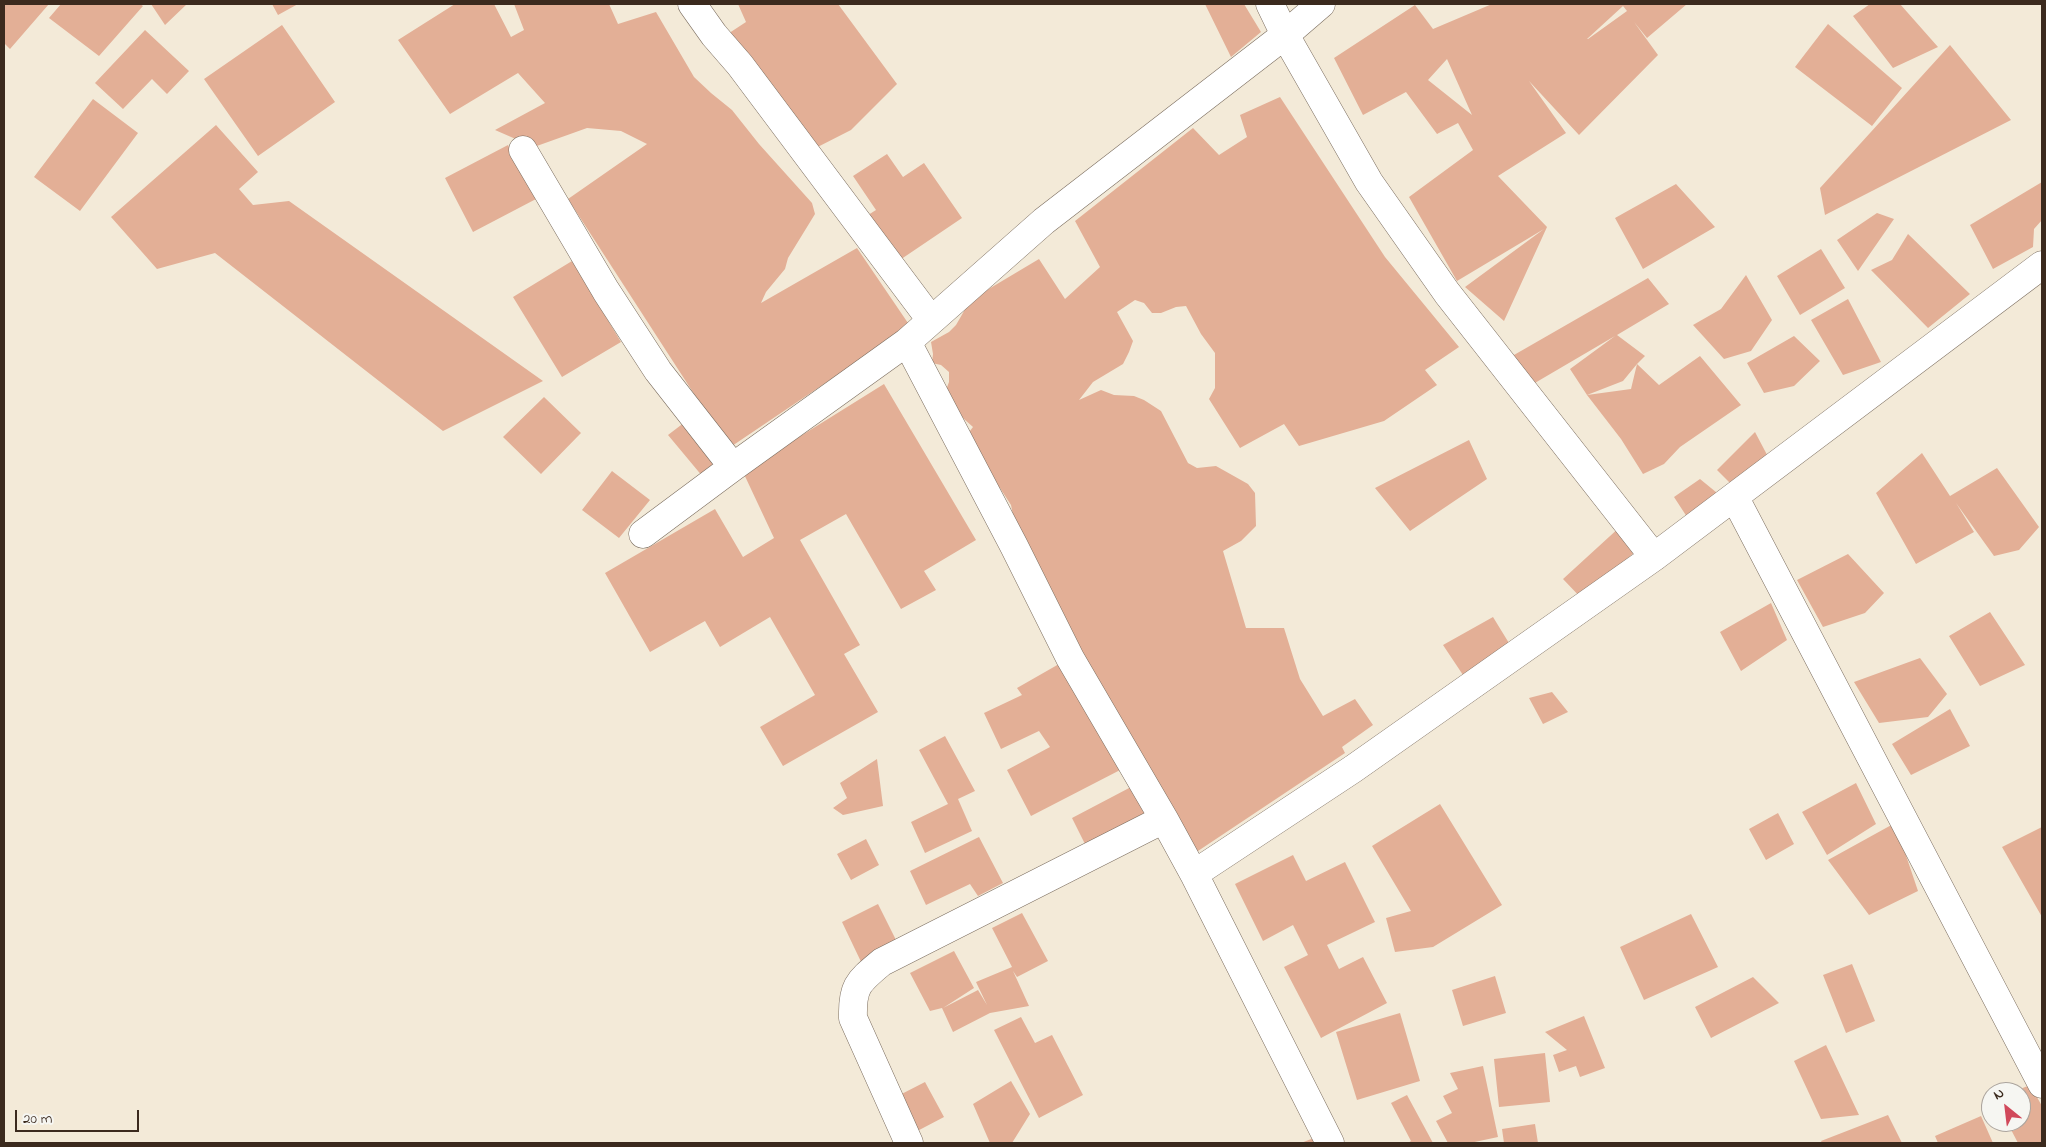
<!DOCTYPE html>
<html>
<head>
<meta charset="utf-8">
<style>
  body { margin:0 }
  #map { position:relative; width:2046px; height:1147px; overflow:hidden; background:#f3ead8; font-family:"Indie Flower",sans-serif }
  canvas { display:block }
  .frame { position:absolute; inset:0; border:5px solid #3b2a1e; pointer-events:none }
  .north { position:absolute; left:1981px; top:1082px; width:50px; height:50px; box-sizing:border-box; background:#f6f6f2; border:1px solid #aba49d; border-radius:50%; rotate:331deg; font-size:14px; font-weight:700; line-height:20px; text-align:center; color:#3b2a1e }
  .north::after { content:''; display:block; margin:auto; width:18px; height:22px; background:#d1495b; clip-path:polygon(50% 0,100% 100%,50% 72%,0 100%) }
  .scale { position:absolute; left:15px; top:1110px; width:124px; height:22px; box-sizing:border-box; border:2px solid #3b2a1e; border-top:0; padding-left:6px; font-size:15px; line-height:18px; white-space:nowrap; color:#3b2a1e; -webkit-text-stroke:4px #f6f6f2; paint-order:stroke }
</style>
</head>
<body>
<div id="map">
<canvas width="2046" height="1147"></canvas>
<div class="frame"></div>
<div class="north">N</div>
<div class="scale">20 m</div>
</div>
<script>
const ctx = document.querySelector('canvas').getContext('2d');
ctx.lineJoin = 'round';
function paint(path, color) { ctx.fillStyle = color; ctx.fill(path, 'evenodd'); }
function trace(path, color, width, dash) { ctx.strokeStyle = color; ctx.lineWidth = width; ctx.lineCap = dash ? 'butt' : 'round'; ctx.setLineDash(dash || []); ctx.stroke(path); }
const building = new Path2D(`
  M 4,4 L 49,4 L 10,49 L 4,43 Z
  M 61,4 L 140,4 L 143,6 L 99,56 L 49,18 Z
  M 151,4 L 187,4 L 165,25 Z
  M 272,4 L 298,4 L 278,15 Z
  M 455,4 L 494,4 L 511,37 L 524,30 L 514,4 L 609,4 L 618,24 L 656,12 L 694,77 L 711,93 L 732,110 L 759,144 L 812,203 L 815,214 L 788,258 L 785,269 L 766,292 L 761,303 L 857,248 L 910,326 L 729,448 L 568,199 L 647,144 L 621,131 L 587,128 L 534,147 L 495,130 L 545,103 L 518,73 L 450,114 L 398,40 Z
  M 738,4 L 838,4 L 897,84 L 851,130 L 796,158 L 714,43 L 746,22 Z
  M 1205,4 L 1244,4 L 1261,32 L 1231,57 Z
  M 1492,4 L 1687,4 L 1647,38 L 1634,22 L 1658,55 L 1579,135 L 1529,81 L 1566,133 L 1498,176 L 1547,227 L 1504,321 L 1465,287 L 1544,229 L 1457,281 L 1409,197 L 1473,150 L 1458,123 L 1437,134 L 1406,92 L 1363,115 L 1334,58 L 1415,5 L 1433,29 ZM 1623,6 L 1627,11 L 1588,39 L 1587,39 ZM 1447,59 L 1472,115 L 1428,80 Z
  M 1870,4 L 1900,4 L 1938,47 L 1893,68 L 1853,16 Z
  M 1828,24 L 1902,88 L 1872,126 L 1795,67 Z
  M 282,25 L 335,102 L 258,156 L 204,79 Z
  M 145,30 L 189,71 L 167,94 L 152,79 L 123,109 L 95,83 Z
  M 1950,45 L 2011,120 L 1825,215 L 1820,188 Z
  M 1280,97 L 1385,257 L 1459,347 L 1425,370 L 1437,385 L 1384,421 L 1299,446 L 1284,424 L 1240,448 L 1209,399 L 1215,388 L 1215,353 L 1201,334 L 1186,306 L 1176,307 L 1161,313 L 1152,313 L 1144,303 L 1135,300 L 1117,312 L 1133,341 L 1129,352 L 1123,364 L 1093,382 L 1079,400 L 1101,390 L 1114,395 L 1134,396 L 1144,400 L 1161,411 L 1188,463 L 1197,468 L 1216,466 L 1248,484 L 1255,493 L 1256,526 L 1241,541 L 1223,551 L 1246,628 L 1284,628 L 1300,679 L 1323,716 L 1355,699 L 1373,725 L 1342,747 L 1345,753 L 1189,857 L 1045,599 L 1013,515 L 1011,505 L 1000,488 L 990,488 L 966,436 L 973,427 L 955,411 L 946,390 L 949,382 L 949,372 L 941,365 L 932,363 L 933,354 L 931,342 L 949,332 L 956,325 L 967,306 L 982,293 L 1039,259 L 1065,299 L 1100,267 L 1075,221 L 1193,128 L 1219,155 L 1247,137 L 1240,115 Z
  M 93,99 L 138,133 L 80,211 L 34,177 Z
  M 216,125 L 258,172 L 239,189 L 253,205 L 289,201 L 543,381 L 443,431 L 215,253 L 157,269 L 111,217 Z
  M 508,145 L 536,199 L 473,232 L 445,178 Z
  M 887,154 L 903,177 L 924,163 L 962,218 L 888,268 L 857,222 L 876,210 L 853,176 Z
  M 2042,182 L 2042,220 L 2034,229 L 2033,247 L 1993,269 L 1970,225 Z
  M 1676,184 L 1715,227 L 1643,269 L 1615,218 Z
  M 1877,213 L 1894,219 L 1858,271 L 1837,240 Z
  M 1908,234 L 1970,294 L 1928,328 L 1871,270 L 1892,260 Z
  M 1821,249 L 1845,288 L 1800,315 L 1777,276 Z
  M 572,261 L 621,342 L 562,377 L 513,297 Z
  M 1746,275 L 1772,320 L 1751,351 L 1724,359 L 1693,325 L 1721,309 Z
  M 1648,278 L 1669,304 L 1617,335 L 1645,356 L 1637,364 L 1659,385 L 1700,356 L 1741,405 L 1680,447 L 1664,464 L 1643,474 L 1621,439 L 1587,395 L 1631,389 L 1637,364 L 1623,381 L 1587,395 L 1570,369 L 1615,336 L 1528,387 L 1507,359 Z
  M 1848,299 L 1881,362 L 1843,375 L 1811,320 Z
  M 1794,336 L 1820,361 L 1794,386 L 1764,393 L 1747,363 Z
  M 884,384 L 976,540 L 924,571 L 936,590 L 901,609 L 846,514 L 800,540 L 860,645 L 844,654 L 878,712 L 783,766 L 760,727 L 815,695 L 770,617 L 720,647 L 705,621 L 650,652 L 605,573 L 715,509 L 743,557 L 774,538 L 743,472 Z
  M 544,397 L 581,433 L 541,474 L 503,437 Z
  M 685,422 L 719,463 L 703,477 L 668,435 Z
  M 1755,432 L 1774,468 L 1736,489 L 1717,470 Z
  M 1469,440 L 1487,479 L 1410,531 L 1375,488 Z
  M 1922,453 L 1950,496 L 1997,468 L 2039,527 L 2019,550 L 1994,556 L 1956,503 L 1974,532 L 1916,564 L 1876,493 Z
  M 612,471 L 650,500 L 619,538 L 582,510 Z
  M 1700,479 L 1722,497 L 1689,520 L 1674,497 Z
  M 1621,526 L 1640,547 L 1583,600 L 1563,579 Z
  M 1848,554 L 1884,593 L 1865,613 L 1823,627 L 1797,580 Z
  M 1771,603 L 1787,640 L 1741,671 L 1720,632 Z
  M 1990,612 L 2025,665 L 1980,686 L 1949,636 Z
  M 1493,617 L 1512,648 L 1467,681 L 1443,645 Z
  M 1920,658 L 1947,694 L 1928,717 L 1879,723 L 1854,682 Z
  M 1066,660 L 1124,768 L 1031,816 L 1007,770 L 1050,747 L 1039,731 L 1001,749 L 984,713 L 1022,695 L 1017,688 Z
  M 1552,692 L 1568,712 L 1543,724 L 1529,698 Z
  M 1950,709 L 1970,746 L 1911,775 L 1892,744 Z
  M 945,736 L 975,791 L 958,799 L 972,831 L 925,853 L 911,822 L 948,804 L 919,750 Z
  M 877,759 L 883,806 L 843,815 L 833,808 L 847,798 L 840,783 Z
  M 1856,783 L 1876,824 L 1827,855 L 1802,812 Z
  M 1131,787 L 1151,825 L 1091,856 L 1072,818 Z
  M 1440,804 L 1502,905 L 1433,947 L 1395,952 L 1386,918 L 1411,911 L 1372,846 Z
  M 1778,813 L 1794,844 L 1766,860 L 1749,829 Z
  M 1895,823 L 1918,891 L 1869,915 L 1828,860 Z
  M 2042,827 L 2042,917 L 2002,847 Z
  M 979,837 L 1003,883 L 978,896 L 970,884 L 926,905 L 910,871 Z
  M 866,839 L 879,865 L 851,880 L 837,854 Z
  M 1293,855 L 1306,881 L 1345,862 L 1375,922 L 1327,945 L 1339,969 L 1363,957 L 1387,1003 L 1321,1038 L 1284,967 L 1308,955 L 1293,925 L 1263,941 L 1235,884 Z
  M 878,904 L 901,950 L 864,968 L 842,922 Z
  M 1022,913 L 1048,961 L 1017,977 L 1013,971 L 1029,1006 L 990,1013 L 953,1032 L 942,1008 L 930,1011 L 910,973 L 954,951 L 974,988 L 943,1008 L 978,990 L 987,1005 L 976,982 L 1012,967 L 992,928 Z
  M 1691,914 L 1718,967 L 1644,1000 L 1620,947 Z
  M 1852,964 L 1875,1021 L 1846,1033 L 1823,975 Z
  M 1495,976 L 1506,1013 L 1463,1026 L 1452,990 Z
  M 1753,977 L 1779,1003 L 1711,1038 L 1695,1007 Z
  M 1400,1013 L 1420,1081 L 1357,1100 L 1336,1032 Z
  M 1584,1016 L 1605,1068 L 1580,1077 L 1576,1066 L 1559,1072 L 1553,1055 L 1567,1050 L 1545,1032 Z
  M 1021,1017 L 1035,1043 L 1052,1035 L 1083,1095 L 1039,1118 L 994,1030 Z
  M 1826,1045 L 1859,1115 L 1821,1119 L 1794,1061 Z
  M 1545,1053 L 1550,1102 L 1499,1107 L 1494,1059 Z
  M 1483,1066 L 1498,1137 L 1470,1143 L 1448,1143 L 1436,1121 L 1452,1113 L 1443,1096 L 1458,1089 L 1450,1073 Z
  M 1011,1081 L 1030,1114 L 1012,1143 L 990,1143 L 973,1104 Z
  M 925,1082 L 944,1117 L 904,1138 L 886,1102 Z
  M 2030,1085 L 2042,1106 L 2042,1143 L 2018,1143 L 2007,1122 L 2021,1122 L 2021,1092 L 2013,1092 Z
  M 1407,1095 L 1433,1143 L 1408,1143 L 1411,1141 L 1391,1103 Z
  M 1888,1115 L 1902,1143 L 1822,1143 L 1821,1141 Z
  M 1981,1116 L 1993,1143 L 1938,1143 L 1935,1136 Z
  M 1535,1124 L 1538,1143 L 1504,1143 L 1502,1129 Z
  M 1324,1134 L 1328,1143 L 1301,1143 Z`);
const minor = new Path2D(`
  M 692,4 L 714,35 L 740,65 L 931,320
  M 1270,4 L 1285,35 L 1369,182 L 1447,293 L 1654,557
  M 1321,4 L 1285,35 L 1044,221 L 907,342 L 1014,546 L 1070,658 L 1164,819 L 1194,874 L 1330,1143
  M 523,150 L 606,291 L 658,371 L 733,467
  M 1735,498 L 2042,1084
  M 643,534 L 733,467 L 907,342
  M 1194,874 L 1353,769 L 1654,557 L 2042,265
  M 909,1143 L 853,1018 C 852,986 858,982 882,962 L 1164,819`);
paint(building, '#e3af96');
trace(minor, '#7b6d5f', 29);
trace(minor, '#fff', 28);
</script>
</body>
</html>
